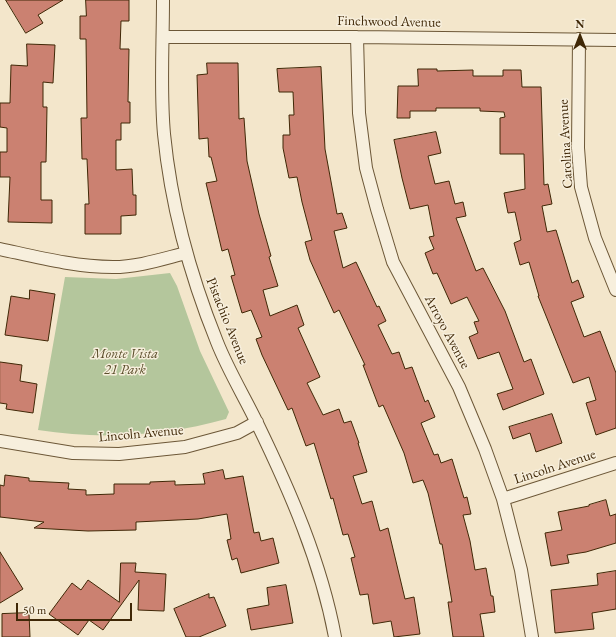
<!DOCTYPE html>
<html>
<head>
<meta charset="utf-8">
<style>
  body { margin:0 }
  #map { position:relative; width:616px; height:637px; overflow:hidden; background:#f3e6cb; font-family:"EB Garamond",serif }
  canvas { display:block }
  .north { position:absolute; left:560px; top:16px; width:40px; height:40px; -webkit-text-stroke:3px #f7efdd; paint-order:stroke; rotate:0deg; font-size:11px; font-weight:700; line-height:16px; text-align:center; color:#3f2706 }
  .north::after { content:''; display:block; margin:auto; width:14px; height:18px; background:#3f2706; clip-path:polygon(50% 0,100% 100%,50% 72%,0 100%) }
  .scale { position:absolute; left:16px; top:603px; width:116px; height:18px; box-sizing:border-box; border:2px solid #3f2706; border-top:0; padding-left:5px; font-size:12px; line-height:14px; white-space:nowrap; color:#3f2706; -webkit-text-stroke:3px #f7efdd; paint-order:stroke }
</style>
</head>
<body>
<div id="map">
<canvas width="616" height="637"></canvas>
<div class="north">N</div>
<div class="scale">50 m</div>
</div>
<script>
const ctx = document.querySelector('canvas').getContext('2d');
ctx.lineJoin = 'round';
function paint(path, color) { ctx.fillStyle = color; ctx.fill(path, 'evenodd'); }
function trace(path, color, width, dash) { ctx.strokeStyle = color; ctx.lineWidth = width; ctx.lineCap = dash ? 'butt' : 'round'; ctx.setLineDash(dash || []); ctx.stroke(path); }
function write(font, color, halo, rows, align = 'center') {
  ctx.font = font + ' "EB Garamond",serif'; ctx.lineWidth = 3; ctx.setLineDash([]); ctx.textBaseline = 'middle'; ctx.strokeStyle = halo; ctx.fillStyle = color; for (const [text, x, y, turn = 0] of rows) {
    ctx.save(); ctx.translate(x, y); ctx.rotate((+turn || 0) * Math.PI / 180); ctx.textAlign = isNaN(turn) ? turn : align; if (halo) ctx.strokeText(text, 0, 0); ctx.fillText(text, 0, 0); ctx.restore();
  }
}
const green = new Path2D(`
  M 170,273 L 177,286 L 200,351 L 229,412 L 226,419 C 165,436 101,440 38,430 L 65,277 L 116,279 Z`);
const building = new Path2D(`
  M 6,0 L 63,0 L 38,15 L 43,23 L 26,33 Z
  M 86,0 L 129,0 L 129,21 L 121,21 L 120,49 L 129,49 L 128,102 L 130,102 L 130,123 L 121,123 L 121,140 L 116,140 L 116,170 L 132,169 L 133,195 L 136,195 L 136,215 L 121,216 L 121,234 L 85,234 L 85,204 L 89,204 L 87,159 L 82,159 L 81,118 L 87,118 L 86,39 L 80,39 L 80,16 L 86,16 Z
  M 27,44 L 55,45 L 53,83 L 43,82 L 43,107 L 47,107 L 46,162 L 41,162 L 41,200 L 52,200 L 52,223 L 8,222 L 10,177 L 0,177 L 0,152 L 7,152 L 7,128 L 0,127 L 0,103 L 10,103 L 11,65 L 27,66 Z
  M 207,63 L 238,63 L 239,119 L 244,118 L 247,161 L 259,214 L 271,256 L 269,257 L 278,286 L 263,290 L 270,316 L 297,305 L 304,325 L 298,328 L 320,377 L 307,383 L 323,415 L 339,409 L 344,423 L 351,421 L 359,443 L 358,443 L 367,472 L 353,476 L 362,504 L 372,501 L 380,531 L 388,528 L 405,599 L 414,597 L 420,634 L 394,637 L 391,621 L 373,624 L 368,594 L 360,595 L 351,558 L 355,557 L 348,534 L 343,535 L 333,498 L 331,499 L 314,443 L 306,446 L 292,408 L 288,410 L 262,355 L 256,339 L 262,337 L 251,310 L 242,313 L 231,276 L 235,275 L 228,249 L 222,251 L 206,183 L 217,181 L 211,157 L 209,157 L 208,138 L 199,139 L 197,75 L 207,74 Z
  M 321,67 L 325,149 L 337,214 L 342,213 L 347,228 L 334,231 L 343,268 L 356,262 L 377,307 L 379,306 L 386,321 L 378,325 L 392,354 L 399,352 L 405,369 L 412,367 L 425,402 L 428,400 L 435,417 L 421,423 L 434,455 L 438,454 L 441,463 L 452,459 L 464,498 L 467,497 L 471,514 L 463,515 L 470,541 L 475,570 L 486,568 L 491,596 L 493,596 L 495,612 L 480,614 L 484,637 L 453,637 L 448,602 L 452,602 L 442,544 L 440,544 L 428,493 L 423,480 L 413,483 L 404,453 L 383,405 L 379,407 L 363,365 L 365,365 L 339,310 L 334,313 L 310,260 L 305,242 L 312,240 L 302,202 L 297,177 L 289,178 L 283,148 L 283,135 L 290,135 L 289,115 L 294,115 L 293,92 L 279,92 L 277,69 Z
  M 418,69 L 437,69 L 437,71 L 473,70 L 473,76 L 503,76 L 503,70 L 521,70 L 522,87 L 541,87 L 544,185 L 548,184 L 552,204 L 542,206 L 547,232 L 556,230 L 572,283 L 578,280 L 584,297 L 571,302 L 584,337 L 600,331 L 616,373 L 616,428 L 596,435 L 586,403 L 596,400 L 589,377 L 573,383 L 538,296 L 539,296 L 529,262 L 520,265 L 514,243 L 521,240 L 515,212 L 508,213 L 504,193 L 525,189 L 524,154 L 500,154 L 500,118 L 505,117 L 504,112 L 480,111 L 480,108 L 436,108 L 436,111 L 410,111 L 410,118 L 397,118 L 398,86 L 418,86 Z
  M 436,132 L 441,153 L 428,156 L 435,184 L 449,181 L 455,204 L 463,202 L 466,216 L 456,218 L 476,271 L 483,268 L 505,311 L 524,362 L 531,359 L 544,394 L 503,410 L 497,394 L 513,389 L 499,352 L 478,359 L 469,337 L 478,333 L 474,322 L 479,321 L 467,297 L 451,304 L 437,273 L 433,274 L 425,253 L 434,249 L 429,237 L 434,236 L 428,205 L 410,209 L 402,178 L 394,140 Z
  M 30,290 L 55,294 L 48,341 L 5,335 L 11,296 L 29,299 Z
  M 0,362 L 22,365 L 20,381 L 37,384 L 33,413 L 6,409 L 7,404 L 0,403 Z
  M 552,414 L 562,443 L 536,452 L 530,433 L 513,439 L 509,427 Z
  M 223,470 L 225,479 L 243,476 L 254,533 L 259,532 L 261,541 L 273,538 L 279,563 L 241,573 L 237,558 L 232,560 L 227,540 L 231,539 L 227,514 L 198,519 L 136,522 L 136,530 L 88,531 L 34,528 L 44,522 L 0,517 L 0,485 L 4,486 L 5,475 L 29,478 L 29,481 L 69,483 L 68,489 L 86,490 L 86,495 L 114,494 L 114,484 L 150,484 L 150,482 L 175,481 L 175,485 L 205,484 L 203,474 Z
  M 606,500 L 610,516 L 616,514 L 616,543 L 586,552 L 567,555 L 569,563 L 551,566 L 545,533 L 562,530 L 558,512 L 589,506 L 589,505 Z
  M 0,552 L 23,589 L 0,603 Z
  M 121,563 L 136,563 L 135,572 L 166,574 L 164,611 L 138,610 L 139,580 L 103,630 L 89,620 L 78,635 L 49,614 L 72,583 L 81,590 L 88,580 L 119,602 Z
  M 616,571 L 616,609 L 592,613 L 594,629 L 555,633 L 551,590 L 598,585 L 597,574 Z
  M 286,585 L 293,623 L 251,630 L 247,609 L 269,605 L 267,588 Z
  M 209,594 L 209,598 L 214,597 L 226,626 L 199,637 L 186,637 L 174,609 Z
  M 29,613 L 30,637 L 2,637 L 2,614 Z`);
const minor = new Path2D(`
  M 163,0 C 163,45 160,90 164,134 C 171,206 190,275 217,342 C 228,370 244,396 257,423 C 290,491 321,562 335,637
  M 163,37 L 357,37 L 616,40
  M 357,37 L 359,113 L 366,168 L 377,209 L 393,262 L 459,387 L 485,449 L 503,499 L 521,570 L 532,637
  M 579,39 L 578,148 L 581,187 L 595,238 L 616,290
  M 0,249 C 37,257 75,267 113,267 C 138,267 162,259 186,253
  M 0,441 L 73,453 L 119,454 L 185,447 L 237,433 L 257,422
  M 503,499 L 616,463`);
const streetNames = [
  ["Finchwood Avenue",389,22,1],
  ["Carolina Avenue",566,144,-93],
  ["Pistachio Avenue",227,321,68],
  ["Arroyo Avenue",447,332,62],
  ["Lincoln Avenue",141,434,-5],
  ["Lincoln Avenue",555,467,-18]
];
const parkNames = [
  ["Monte Vista",125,354],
  ["21 Park",125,370]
];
paint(green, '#b4c69c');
paint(building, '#cb8171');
trace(building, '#3f2706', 1);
trace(minor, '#6c5737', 14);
trace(minor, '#f7efdd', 12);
write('14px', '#3f2706', '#f7efdd', streetNames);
write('italic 14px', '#5c4f2c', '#f7efdd', parkNames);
</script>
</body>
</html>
